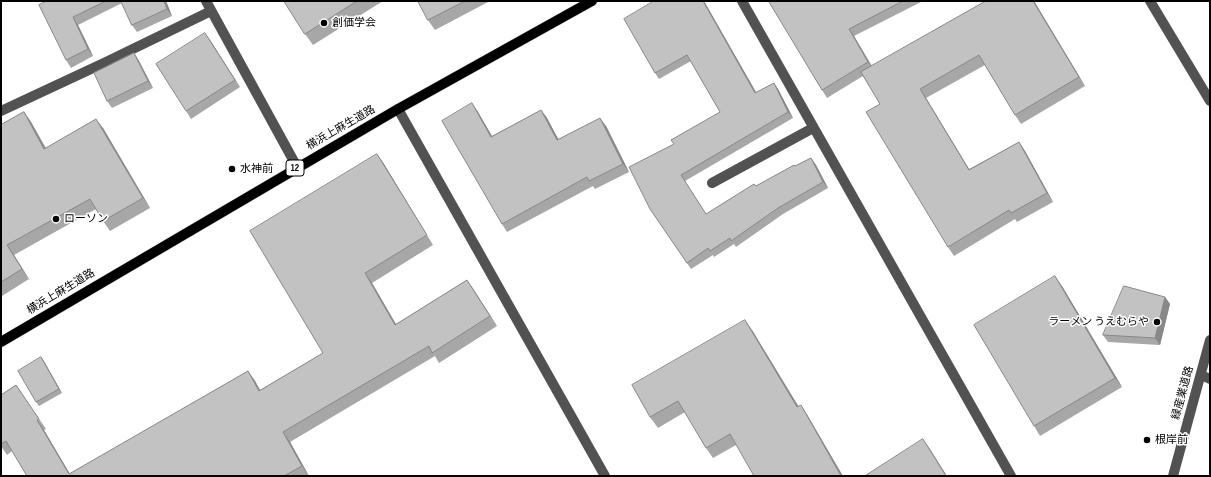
<!DOCTYPE html>
<html>
<head>
<meta charset="utf-8">
<style>
  body { margin:0 }
  #map { position:relative; width:1211px; height:477px; overflow:hidden; background:#fff; font-family:"Sofia Sans Condensed",sans-serif }
  canvas { display:block }
  .frame { position:absolute; inset:0; border:2px solid #000; pointer-events:none }
</style>
</head>
<body>
<div id="map">
<canvas width="1211" height="477"></canvas>
<div class="frame"></div>
</div>
<script>
const ctx = document.querySelector('canvas').getContext('2d');
ctx.lineJoin = 'round';
function trace(path, color, width, dash) { ctx.strokeStyle = color; ctx.lineWidth = width; ctx.lineCap = dash ? 'butt' : 'round'; ctx.setLineDash(dash || []); ctx.stroke(path); }
function paint(path, color) { ctx.fillStyle = color; ctx.fill(path, 'evenodd'); }
function write(font, color, halo, rows, align = 'center') {
  ctx.font = font + ' "Sofia Sans Condensed","Noto Sans JP",sans-serif'; ctx.lineWidth = 3; ctx.setLineDash([]); ctx.textBaseline = 'middle'; ctx.strokeStyle = halo; ctx.fillStyle = color; for (const [text, x, y, turn = 0] of rows) {
    ctx.save(); ctx.translate(x, y); ctx.rotate((+turn || 0) * Math.PI / 180); ctx.textAlign = isNaN(turn) ? turn : align; if (halo) ctx.strokeText(text, 0, 0); ctx.fillText(text, 0, 0); ctx.restore();
  }
}
const minor = new Path2D(`
  M 206,1 L 297,167
  M 742,1 L 1011,476
  M 1150,1 L 1210,101
  M 398,109 L 605,476
  M 1,111 L 106,62 L 211,11
  M 712,183 L 813,128
  M 1201,375 L 1210,379
  M 1173,476 L 1210,340`);
const major = new Path2D(`
  M 1,342 L 398,109 L 592,1`);
const wall = new Path2D(`
  M 47,1 L 166,1 L 172,16 L 137,32 L 132,25 L 122,3 L 78,25 L 93,56 L 71,68 L 66,60 Z
  M 284,1 L 383,1 L 313,45 L 305,34 Z
  M 418,1 L 490,1 L 435,30 L 428,20 Z
  M 654,1 L 704,1 L 756,93 L 774,83 L 778,89 L 793,118 L 685,181 L 706,214 L 756,186 L 811,158 L 816,165 L 828,188 L 783,214 L 736,247 L 734,244 L 714,257 L 713,255 L 691,269 L 650,209 L 674,144 L 720,112 L 691,61 L 659,79 L 655,73 Z
  M 772,1 L 923,1 L 854,36 L 872,66 L 986,1 L 1034,1 L 1085,86 L 1021,124 L 1015,115 L 985,65 L 926,98 L 969,169 L 1019,142 L 1025,151 L 1053,202 L 1017,222 L 1015,219 L 954,256 L 948,247 L 880,104 L 863,76 L 827,98 L 822,90 Z
  M 210,40 L 240,87 L 191,119 L 186,111 Z
  M 134,53 L 139,61 L 153,88 L 112,108 L 107,101 Z
  M 472,103 L 478,112 L 492,136 L 541,110 L 547,118 L 558,139 L 606,126 L 629,172 L 595,189 L 593,186 L 507,232 L 502,224 Z
  M 24,112 L 31,122 L 46,148 L 103,128 L 150,208 L 110,231 L 103,221 L 96,209 L 14,255 L 29,279 L 2,296 L 1,294 L 1,125 Z
  M 377,154 L 384,164 L 433,245 L 372,283 L 396,324 L 467,280 L 497,326 L 439,363 L 435,356 L 290,442 L 309,476 L 27,476 L 12,451 L 7,455 L 1,446 L 1,395 L 16,385 L 46,429 L 44,430 L 70,474 L 248,371 L 255,381 L 260,390 L 323,353 Z
  M 1062,286 L 1122,387 L 1040,436 L 1034,426 Z
  M 1165,297 L 1170,304 L 1160,345 L 1108,342 L 1103,335 Z
  M 752,330 L 798,407 L 808,416 L 736,445 L 713,458 L 706,448 L 685,412 L 658,428 L 650,417 Z
  M 41,357 L 62,393 L 39,406 L 36,402 Z`);
const shadedWall = new Path2D(`
  M 164,1 L 166,1 L 172,16 L 167,9 Z
  M 703,1 L 704,1 L 760,99 L 755,93 Z
  M 1033,1 L 1034,1 L 1085,86 L 1079,77 Z
  M 73,17 L 78,25 L 93,56 L 88,49 Z
  M 849,29 L 854,36 L 873,69 L 868,62 Z
  M 205,33 L 210,40 L 240,87 L 235,80 Z
  M 134,53 L 139,61 L 153,88 L 148,81 Z
  M 774,83 L 778,89 L 793,118 L 788,112 Z
  M 920,89 L 926,98 L 975,179 L 969,170 Z
  M 472,103 L 478,112 L 497,145 L 491,137 Z
  M 541,110 L 547,118 L 563,148 L 557,140 Z
  M 24,112 L 31,122 L 51,159 L 44,149 Z
  M 600,118 L 606,126 L 629,172 L 623,164 Z
  M 96,119 L 103,128 L 150,208 L 143,198 Z
  M 1019,142 L 1025,151 L 1053,202 L 1047,193 Z
  M 377,154 L 384,164 L 433,245 L 427,235 Z
  M 811,158 L 816,165 L 828,188 L 823,182 Z
  M 7,245 L 14,255 L 29,279 L 22,269 Z
  M 365,273 L 372,283 L 402,335 L 395,325 Z
  M 1055,276 L 1062,286 L 1122,387 L 1115,378 Z
  M 467,280 L 474,290 L 497,326 L 490,316 Z
  M 1165,297 L 1170,304 L 1160,345 L 1155,338 Z
  M 745,320 L 752,330 L 805,417 L 797,407 Z
  M 41,357 L 44,361 L 62,393 L 59,389 Z
  M 248,371 L 255,381 L 266,401 L 259,391 Z
  M 801,405 L 808,416 L 843,476 L 841,476 Z
  M 37,420 L 44,430 L 71,476 L 70,476 Z
  M 283,432 L 290,442 L 309,476 L 302,466 Z
  M 923,439 L 930,449 L 947,476 L 946,476 Z`);
const building = new Path2D(`
  M 47,1 L 106,1 L 73,17 L 88,49 L 66,60 L 39,5 Z
  M 121,1 L 164,1 L 167,9 L 132,25 Z
  M 284,1 L 357,1 L 305,34 Z
  M 418,1 L 465,1 L 428,20 Z
  M 654,1 L 703,1 L 755,93 L 774,83 L 788,112 L 681,175 L 706,214 L 754,184 L 756,186 L 794,165 L 795,166 L 811,158 L 823,182 L 778,208 L 731,241 L 730,238 L 710,251 L 708,248 L 687,263 L 650,209 L 629,167 L 674,144 L 671,140 L 720,112 L 687,55 L 655,73 L 624,19 Z
  M 772,1 L 903,1 L 849,29 L 868,62 L 822,90 L 769,2 Z
  M 986,1 L 1033,1 L 1079,77 L 1015,115 L 979,55 L 920,89 L 969,170 L 1019,142 L 1047,193 L 1011,213 L 1009,210 L 948,247 L 866,112 L 880,104 L 861,72 Z
  M 205,33 L 235,80 L 186,111 L 156,64 Z
  M 134,53 L 148,81 L 107,101 L 94,73 Z
  M 472,103 L 491,137 L 541,110 L 557,140 L 600,118 L 623,164 L 589,181 L 587,177 L 502,224 L 442,121 Z
  M 24,112 L 44,149 L 96,119 L 143,198 L 103,221 L 90,199 L 7,245 L 22,269 L 1,282 L 1,125 Z
  M 377,154 L 427,235 L 365,273 L 395,325 L 467,280 L 490,316 L 432,353 L 429,346 L 283,432 L 302,466 L 284,476 L 27,476 L 6,441 L 1,444 L 1,395 L 16,385 L 39,419 L 37,420 L 69,474 L 248,371 L 259,391 L 323,353 L 250,231 Z
  M 1055,276 L 1115,378 L 1034,426 L 974,325 Z
  M 1124,286 L 1165,297 L 1155,338 L 1103,335 Z
  M 745,320 L 797,407 L 801,405 L 841,476 L 754,476 L 730,434 L 706,448 L 678,401 L 650,417 L 632,385 Z
  M 41,357 L 59,389 L 36,402 L 18,371 Z
  M 923,439 L 946,476 L 865,476 Z`);
const markers = [
  [324,23,4,"#000"],
  [232,169,4,"#000"],
  [56,219,4,"#000"],
  [1157,322,4,"#000"],
  [1147,440,4,"#000"]
];
const shields = [
  [295,168,18]
];
const shieldNames = [
  ["12",295,168]
];
const poiNames = [
  ["創価学会",332,23],
  ["水神前",240,169],
  ["ローソン",64,219],
  ["ラーメン うえむらや",1149,322,"right"],
  ["根岸前",1155,440]
];
const streetNames = [
  ["横浜上麻生道路",341,128,-30],
  ["横浜上麻生道路",61,292,-31],
  ["緑産業道路",1183,393,-75]
];
trace(major, '#dbdbdb', 11);
trace(minor, '#525252', 10);
trace(major, '#000', 10);
paint(wall, '#a7a7a7');
paint(shadedWall, '#888');
paint(building, '#c2c2c2');
trace(building, '#888', 1);
for (const [x, y, r, color] of markers) { const dot = new Path2D(); dot.arc(x, y, r, 0, 2 * Math.PI); ctx.fillStyle = color; ctx.fill(dot); trace(dot, '#fff', 1.5); }
for (const [x, y, w] of shields) { const box = new Path2D(); box.roundRect(x - w / 2, y - 8, w, 16, 3); ctx.fillStyle = '#fff'; ctx.fill(box); trace(box, '#000', 1); }
write('bold 10px', '#000', null, shieldNames);
write('11px', '#000', '#fff', poiNames, 'left');
write('11px', '#000', '#fff', streetNames);
</script>
</body>
</html>
